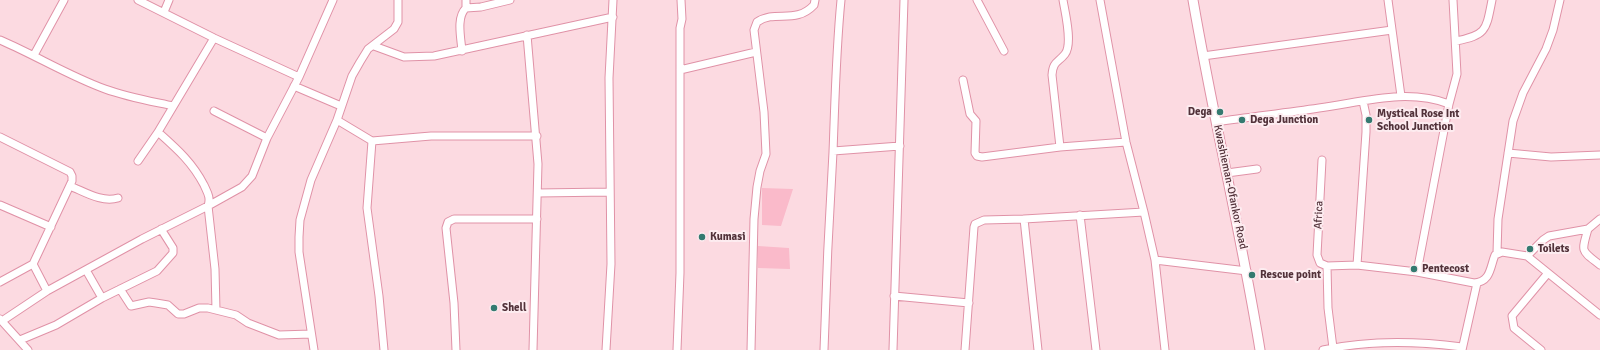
<!DOCTYPE html>
<html>
<head>
<meta charset="utf-8">
<style>
  body { margin:0 }
  canvas { display:block; background:#fcdae1 }
</style>
</head>
<body>
<canvas width="1600" height="350"></canvas>
<script>
const ctx = document.querySelector('canvas').getContext('2d');
ctx.lineJoin = 'round';
function paint(path, color) { ctx.fillStyle = color; ctx.fill(path, 'evenodd'); }
function trace(path, color, width, dash) { ctx.strokeStyle = color; ctx.lineWidth = width; ctx.lineCap = dash ? 'butt' : 'round'; ctx.setLineDash(dash || []); ctx.stroke(path); }
function write(font, color, halo, rows, align = 'center') {
  ctx.font = font + ' Signika,sans-serif'; ctx.lineWidth = 4; ctx.setLineDash([]); ctx.textBaseline = 'middle'; ctx.strokeStyle = halo; ctx.fillStyle = color; for (const [text, x, y, turn = 0] of rows) {
    ctx.save(); ctx.translate(x, y); ctx.rotate((+turn || 0) * Math.PI / 180); ctx.textAlign = isNaN(turn) ? turn : align; if (halo) ctx.strokeText(text, 0, 0); ctx.fillText(text, 0, 0); ctx.restore();
  }
}
const green = new Path2D(`
  M 762,188 L 793,189 L 781,226 L 762,225 Z
  M 758,246 L 789,248 L 790,269 L 758,268 Z`);
const minor = new Path2D(`
  M 138,0 L 214,38 L 299,77
  M 977,0 L 1004,51
  M 1100,0 L 1126,142 L 1144,212 L 1155,260 L 1165,350
  M 1388,0 L 1401,96
  M 466,8 L 481,7 L 510,0
  M 164,12 L 169,0
  M 527,35 L 538,164 L 533,350
  M 0,40 C 35,55 69,76 105,89 C 127,97 150,101 173,106
  M 1456,41 C 1487,35 1486,30 1492,0
  M 374,46 L 404,57 L 434,56 L 613,17
  M 462,51 C 461,38 456,17 466,8 L 466,0
  M 34,55 L 64,0
  M 1203,56 L 1392,30
  M 680,70 L 756,52
  M 963,80 L 970,114 L 976,121 L 975,153 L 977,156 L 982,157 L 1060,147 L 1126,142
  M 294,86 L 341,106
  M 214,111 L 267,138
  M 337,120 L 372,141 L 431,136 L 537,136
  M 1216,122 C 1250,117 1285,113 1319,108 C 1363,102 1407,88 1449,104
  M 0,137 L 70,172 L 72,176 L 72,181 L 33,264 L 0,282
  M 372,141 L 367,208 L 379,296 L 384,350
  M 1060,147 L 1052,75 C 1053,61 1058,63 1065,54 C 1073,44 1065,12 1063,0
  M 833,151 L 900,146
  M 1508,153 L 1551,157 L 1600,155
  M 1322,160 L 1317,255 L 1320,263 L 1327,266 L 1357,265 L 1417,272 L 1474,283 C 1491,282 1490,267 1495,255 L 1502,252 L 1527,256 L 1600,315
  M 138,161 L 158,132
  M 1227,173 L 1257,169
  M 70,186 C 85,192 102,203 118,198
  M 538,193 L 609,192
  M 0,205 L 51,227
  M 1080,215 L 1096,350
  M 1024,219 L 1038,350
  M 1588,229 C 1581,253 1581,250 1600,265
  M 1497,253 L 1498,219 L 1513,121 L 1523,93 L 1546,49 L 1553,30 L 1560,0
  M 1527,256 L 1543,240 L 1549,236 L 1588,229 L 1600,219
  M 1155,260 L 1247,271
  M 33,264 L 47,291
  M 1357,265 L 1366,132 L 1366,115 L 1363,101
  M 1327,266 L 1328,308 L 1333,348
  M 86,270 L 102,298
  M 1417,272 L 1449,104 L 1457,74 L 1453,0
  M 120,289 L 131,306 L 149,302 L 156,303 L 168,305 L 178,314 L 184,314 L 199,308 L 208,308 L 236,315 L 248,323 L 279,335 L 311,334
  M 894,296 L 969,303
  M 216,310 L 215,269 L 208,206 L 242,187 L 252,176 L 267,138 L 299,77 L 333,0
  M 0,319 L 28,350
  M 2,321 L 47,291 L 142,239 L 208,206 C 211,197 207,192 204,185 C 192,162 177,149 158,132 L 214,38
  M 20,340 L 56,325 L 102,298 L 157,271 L 173,253 L 173,248 L 161,229
  M 314,350 L 299,252 L 299,237 L 300,220 L 311,180 L 337,120 L 352,76 L 360,62 L 368,49 L 394,29 L 398,22 L 398,0
  M 456,350 L 454,303 L 446,228 L 448,222 L 454,219 L 537,219
  M 606,350 L 611,264 L 609,78 L 613,0
  M 677,350 L 680,273 L 680,28 L 682,19 L 681,0
  M 751,350 L 754,219 L 757,187 L 760,171 L 766,154 L 764,112 L 754,30 L 757,22 C 776,9 795,25 814,5 L 815,0
  M 824,350 C 826,284 829,218 833,152 C 835,101 836,51 841,0
  M 893,350 L 904,0
  M 965,350 L 974,227 L 975,224 L 984,220 L 1024,219 L 1144,212
  M 1323,350 C 1369,340 1416,341 1462,347
  M 1462,350 L 1477,283
  M 1541,350 L 1514,328 L 1512,316 L 1548,273`);
const major = new Path2D(`
  M 1193,0 C 1213,117 1241,233 1260,350`);
const markers = [
  [1220,112,4,"#347a70"],
  [1242,120,4,"#347a70"],
  [1369,120,4,"#347a70"],
  [702,237,4,"#347a70"],
  [1530,249,4,"#347a70"],
  [1414,269,4,"#347a70"],
  [1252,275,4,"#347a70"],
  [494,308,4,"#347a70"]
];
const poiNames = [
  ["Dega",1212,112,"right"],
  ["Mystical Rose Int",1377,114],
  ["School Junction",1377,127],
  ["Dega Junction",1250,120],
  ["Kumasi",710,237],
  ["Toilets",1538,249],
  ["Pentecost",1422,269],
  ["Rescue point",1260,275],
  ["Shell",502,308]
];
const streetNames = [
  ["Kwashieman-Ofankor Road",1230,187,78],
  ["Africa",1319,215,-87]
];
paint(green, '#fabaca');
trace(minor, '#e092a7', 9);
trace(major, '#e092a7', 11);
trace(minor, '#fff', 7);
trace(major, '#fff', 9);
for (const [x, y, r, color] of markers) { const dot = new Path2D(); dot.arc(x, y, r, 0, 2 * Math.PI); ctx.fillStyle = color; ctx.fill(dot); trace(dot, '#fdecf0', 1.5); }
write('bold 11px', '#52323a', '#fdecf0', poiNames, 'left');
write('11px', '#52323a', '#fdecf0', streetNames);
</script>
</body>
</html>
